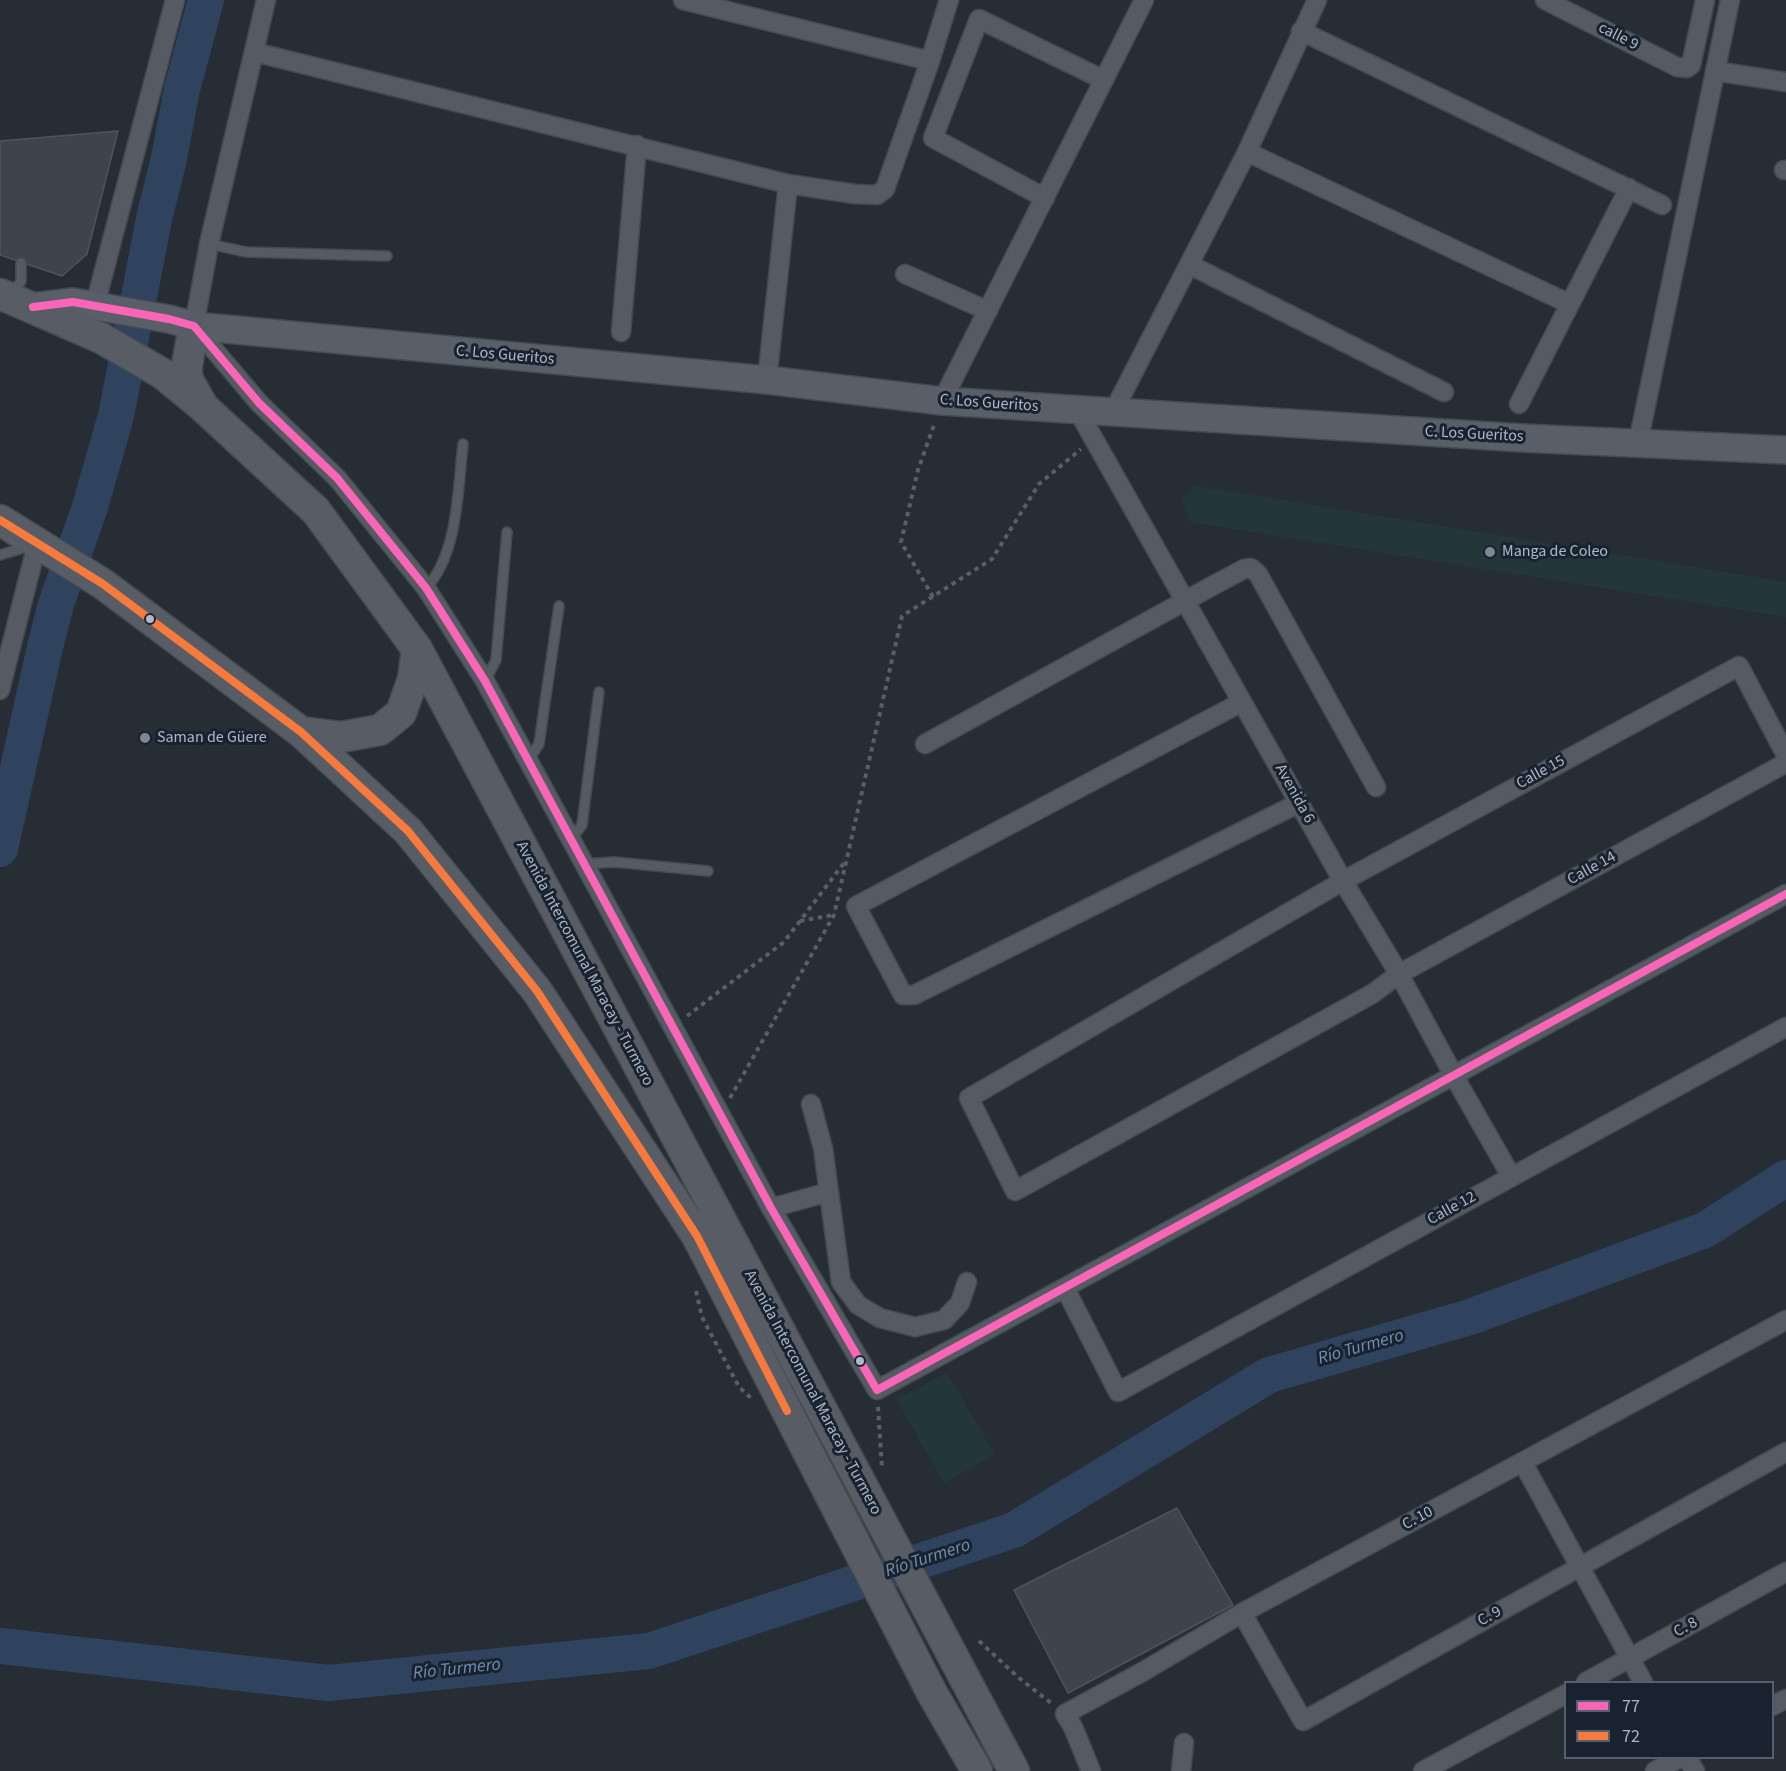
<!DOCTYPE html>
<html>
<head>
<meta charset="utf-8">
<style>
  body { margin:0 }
  #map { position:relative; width:1786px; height:1771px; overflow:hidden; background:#262d35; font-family:"Source Sans 3",sans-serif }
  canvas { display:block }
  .legend { position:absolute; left:1564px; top:1681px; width:210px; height:78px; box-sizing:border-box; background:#192330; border:2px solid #555f6d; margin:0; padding:8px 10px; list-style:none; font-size:18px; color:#aeb8c8 }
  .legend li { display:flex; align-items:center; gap:12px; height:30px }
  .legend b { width:30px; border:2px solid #555f6d }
</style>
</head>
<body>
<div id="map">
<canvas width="1786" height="1771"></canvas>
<ul class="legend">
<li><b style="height:8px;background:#fa66b7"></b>77</li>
<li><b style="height:8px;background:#f6793e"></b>72</li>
</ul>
</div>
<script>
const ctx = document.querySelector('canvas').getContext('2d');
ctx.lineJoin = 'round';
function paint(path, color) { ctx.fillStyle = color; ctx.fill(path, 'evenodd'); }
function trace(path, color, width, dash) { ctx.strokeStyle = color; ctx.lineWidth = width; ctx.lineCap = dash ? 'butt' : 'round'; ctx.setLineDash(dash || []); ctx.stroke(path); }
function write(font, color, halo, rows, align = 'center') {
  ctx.font = font + ' "Source Sans 3",sans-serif'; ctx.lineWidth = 6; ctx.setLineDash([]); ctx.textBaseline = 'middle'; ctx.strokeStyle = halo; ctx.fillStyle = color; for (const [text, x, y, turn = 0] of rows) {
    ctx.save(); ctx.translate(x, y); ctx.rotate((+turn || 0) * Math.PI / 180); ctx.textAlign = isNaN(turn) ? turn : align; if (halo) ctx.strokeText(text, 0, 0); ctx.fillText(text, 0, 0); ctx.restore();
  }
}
const green = new Path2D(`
  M 1196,486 L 1786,582 L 1786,617 L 1190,522 L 1182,498 Z
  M 947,1373 L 995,1454 L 944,1483 L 896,1399 Z`);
const river = new Path2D(`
  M 0,849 L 45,647 L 56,604 L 89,510 L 116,416 L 155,214 L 168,163 L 182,89 L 206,0
  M 0,1646 L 329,1683 L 649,1651 L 1014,1530 L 1269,1375 L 1470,1317 L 1705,1230 L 1786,1178`);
const building = new Path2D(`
  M 118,131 L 87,254 L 62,276 L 0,255 L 0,141 Z
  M 1177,1508 L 1233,1605 L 1068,1693 L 1014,1590 Z`);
const path = new Path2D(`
  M 933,597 L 901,542 L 918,470 L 935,422
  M 800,921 L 833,915
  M 687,1016 L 784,942 L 844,863
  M 730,1098 L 834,915 L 902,616 L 992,559 L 1039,484 L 1081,449
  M 696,1291 L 702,1317 L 739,1387 L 752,1399
  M 878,1407 L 882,1468
  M 979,1641 L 1019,1678 L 1051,1703`);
const lane = new Path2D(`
  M 209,244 L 246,252 L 387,256
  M 12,294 L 21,281 L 21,263
  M 0,555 L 29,546
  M 426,588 C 458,555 458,488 463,444
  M 485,681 L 496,660 L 507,532
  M 528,761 L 539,744 L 559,606
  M 571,839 L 582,825 L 599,692
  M 583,864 L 614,862 L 708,871`);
const street = new Path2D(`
  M 266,0 L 209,244 L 194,326 L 259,403 L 337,478 L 426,588 L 485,681 L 771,1208 L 877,1390 L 1786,894
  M 683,0 L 930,61
  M 1545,0 L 1677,67 L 1687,68 L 1691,65 L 1705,0
  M 1301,31 L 1662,205
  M 254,52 L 788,184 L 855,194 L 877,195 L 885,189 L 930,61 L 949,0
  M 1715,71 L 1786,82
  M 1247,152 L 1570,304
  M 1784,170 L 1786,170
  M 1045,198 L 933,138 L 979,19 L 1104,80
  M 1190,265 L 1444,392
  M 905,274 L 988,311
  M 95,305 L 175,0
  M 621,332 L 637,145
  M 767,380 L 788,184
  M 942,401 L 1144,0
  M 1519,404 L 1629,188
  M 1078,411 L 1343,881 L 1399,974 L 1454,1076 L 1511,1176
  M 1113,412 L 1247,152 L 1317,0
  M 1638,443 L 1730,0
  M 0,690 L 37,544
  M 1242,702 L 856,906 L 903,995 L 914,995 L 1299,803
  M 925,744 L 1214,585 L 1244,569 L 1251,568 L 1258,574 L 1376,787
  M 1786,755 L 1739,666 L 1343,881 L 969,1098 L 1015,1191 L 1372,994 L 1399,974 L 1786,763
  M 811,1104 L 823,1148 L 841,1282 L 858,1305 L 880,1318 L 915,1327 L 944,1320 L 960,1303 L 967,1282
  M 771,1208 L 829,1192
  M 1065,1288 L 1118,1392 L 1786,1027
  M 1523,1463 L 1643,1682
  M 1242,1613 L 1303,1721 L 1786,1452
  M 1586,1682 L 1786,1572
  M 1772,1706 L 1786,1699
  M 1687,1758 L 1695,1771
  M 1091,1771 L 1073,1727 L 1065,1714 L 1144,1671 L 1242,1613 L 1786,1320
  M 1181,1771 L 1184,1743
  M 1423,1771 L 1566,1694
  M 1655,1771 L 1680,1758`);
const secondary = new Path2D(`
  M 33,307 L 73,302 L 169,319 L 194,326 L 767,380 L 942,401 L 1522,438 L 1786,450`);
const primary = new Path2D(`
  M 0,294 L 101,338 L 163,374 L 202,406 L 316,511 L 417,649 L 1014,1771
  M 194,326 L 187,365 L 187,378 L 201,403
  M 0,520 L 103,584 L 301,732 L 408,831 L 537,991 L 697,1236 L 932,1693 L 977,1771
  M 301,732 L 341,737 L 380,730 L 401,713 L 413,679 L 417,649`);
const bus1 = new Path2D(`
  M 33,307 L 73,302 L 169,319 L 194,326 L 259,403 L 337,478 L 426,588 L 485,681 L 771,1208 L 877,1390 L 1786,894`);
const bus2 = new Path2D(`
  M 0,520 L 103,584 L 301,732 L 408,831 L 537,991 L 697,1236 L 787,1411`);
const markers = [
  [1490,552,6,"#7e8795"],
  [150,619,5,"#aeb8c8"],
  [145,738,6,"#7e8795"],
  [860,1361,5,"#aeb8c8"]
];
const streetNames = [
  ["calle 9",1618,37,27],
  ["C. Los Gueritos",505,356,5],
  ["C. Los Gueritos",989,404,4],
  ["C. Los Gueritos",1474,435,3],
  ["Calle 15",1541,773,-29],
  ["Avenida 6",1294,794,61],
  ["Calle 14",1592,869,-29],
  ["Avenida Intercomunal Maracay - Turmero",584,964,62],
  ["Calle 12",1452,1209,-29],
  ["Avenida Intercomunal Maracay - Turmero",812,1393,62],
  ["C. 10",1418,1519,-28],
  ["C. 9",1490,1617,-29],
  ["C. 8",1686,1628,-29]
];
const poiNames = [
  ["Manga de Coleo",1502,552],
  ["Saman de Güere",157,738]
];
const waterNames = [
  ["Río Turmero",1361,1348,-16],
  ["Río Turmero",928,1559,-18],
  ["Río Turmero",457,1670,-6]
];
paint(green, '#23373b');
trace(river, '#2f435e', 36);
paint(building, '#3d444b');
trace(building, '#4d545e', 1.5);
trace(lane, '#444a51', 12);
trace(street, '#444a51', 21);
trace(secondary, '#444a51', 30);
trace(primary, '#434952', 33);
trace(path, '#585f65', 4, [4.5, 4.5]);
trace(lane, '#565a63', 9);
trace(street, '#565a63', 18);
trace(secondary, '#595f68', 27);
trace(primary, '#585d65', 30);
trace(bus1, '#fa66b7', 8);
trace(bus2, '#f6793e', 8);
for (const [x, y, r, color] of markers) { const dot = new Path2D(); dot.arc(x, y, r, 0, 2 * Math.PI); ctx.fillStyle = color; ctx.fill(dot); trace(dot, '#192330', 2); }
write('16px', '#aeb8c8', '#192330', streetNames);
write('16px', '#aeb8c8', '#192330', poiNames, 'left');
write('italic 18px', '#748eb2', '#192330', waterNames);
</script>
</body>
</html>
